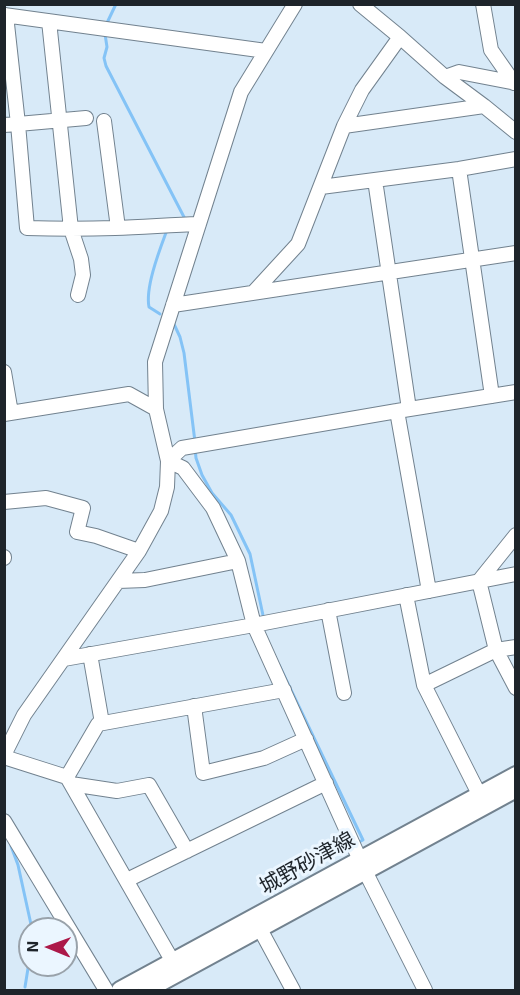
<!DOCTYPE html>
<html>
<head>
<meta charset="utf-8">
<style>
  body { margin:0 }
  #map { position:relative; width:520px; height:995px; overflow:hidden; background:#d8eaf8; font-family:"Exo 2",sans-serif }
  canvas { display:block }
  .frame { position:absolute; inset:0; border:6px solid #1e242a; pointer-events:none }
  .north { position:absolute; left:18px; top:917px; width:60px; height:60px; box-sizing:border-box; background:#ebf6ff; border:2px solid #99a2aa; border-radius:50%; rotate:271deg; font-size:16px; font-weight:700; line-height:24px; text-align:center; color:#1e242a }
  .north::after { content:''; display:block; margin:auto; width:21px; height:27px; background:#ac1949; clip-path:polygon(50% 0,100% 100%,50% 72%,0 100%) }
</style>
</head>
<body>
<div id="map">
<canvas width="520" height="995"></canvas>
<div class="frame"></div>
<div class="north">N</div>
</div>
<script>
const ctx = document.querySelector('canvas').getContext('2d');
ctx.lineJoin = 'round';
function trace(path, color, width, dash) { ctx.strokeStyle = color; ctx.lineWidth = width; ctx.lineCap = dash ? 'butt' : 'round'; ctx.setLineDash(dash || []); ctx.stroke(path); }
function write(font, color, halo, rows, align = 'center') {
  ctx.font = font + ' "Exo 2","Noto Sans JP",sans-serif'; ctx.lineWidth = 6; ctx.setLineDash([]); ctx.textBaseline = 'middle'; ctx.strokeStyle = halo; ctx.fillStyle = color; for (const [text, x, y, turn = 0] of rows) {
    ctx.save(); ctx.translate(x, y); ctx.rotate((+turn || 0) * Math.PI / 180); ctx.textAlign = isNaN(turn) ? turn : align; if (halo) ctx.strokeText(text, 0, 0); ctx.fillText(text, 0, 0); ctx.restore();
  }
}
const stream = new Path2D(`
  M 106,25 L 116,4
  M 105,34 L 107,47 L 104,58 L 106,66 L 185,219 L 184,219
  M 160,314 L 149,307 C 145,287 160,249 167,230
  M 173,322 L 180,337 L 184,353 L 195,442
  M 195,448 L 196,458 L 202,475 L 212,493 L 231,515 L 250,554 L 264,620
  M 279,665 L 363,840 L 359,842
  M 11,846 L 18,865 L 32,929
  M 25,987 L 30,956`);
const minor = new Path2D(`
  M 360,4 L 400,37 L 445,77 L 484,106 L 516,132
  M 483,4 L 491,50 L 514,83
  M 4,15 L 266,51
  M 6,15 L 18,124 L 86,118
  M 49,21 L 71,229 L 81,259 L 83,275 L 78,295
  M 445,77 L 459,72 L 516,83
  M 104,121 L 118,228
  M 4,125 L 18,124 L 27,228 C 56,229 86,229 115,228 C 143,227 171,225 199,224
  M 344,126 L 484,106
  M 459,169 L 492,396
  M 375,180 L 409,409
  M 321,187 L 459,169 L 516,159
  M 253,293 L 298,244 L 344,126 L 362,90 L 400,37
  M 173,305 L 516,253
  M 4,372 L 11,413
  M 397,411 L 429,591
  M 4,414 L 129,394 L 156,409
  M 168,461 L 183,468 L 213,508 L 238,561 L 254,625 L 365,871 L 425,990
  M 168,461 L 182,448 L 397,411 L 516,392
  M 4,502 L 46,498 L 83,508 L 77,532 L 96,536 L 139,551
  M 516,535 L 479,581 L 496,650 L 516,688
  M 4,557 L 4,558
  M 118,581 L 145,580 L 238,561
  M 406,595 L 424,685 L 479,794
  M 328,610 L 344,693
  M 90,654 L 102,723
  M 64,659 L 254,625 L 516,574
  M 424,685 L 496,650 L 516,647
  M 194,706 L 203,773 L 264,758 L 306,739
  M 4,755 L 24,715 L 139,551 L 161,511 L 167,487 L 168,461 L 156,409 L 155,362 L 241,92 L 295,4
  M 4,757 L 67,777 L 173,962
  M 67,777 L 98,724 L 284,690
  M 71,784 L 117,791 L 149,785 L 187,851
  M 4,821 L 106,990
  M 127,880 L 326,783
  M 260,929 L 293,990`);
const major = new Path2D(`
  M 120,990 L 516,775
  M 147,990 L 516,789`);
const streetNames = [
  ["城野砂津線",307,863,-29]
];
trace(stream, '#84c3f6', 3);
trace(minor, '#72828f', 16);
trace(major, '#72828f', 20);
trace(minor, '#fff', 14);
trace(major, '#fff', 16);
write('21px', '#1e242a', '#ebf6ff', streetNames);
</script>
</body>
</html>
